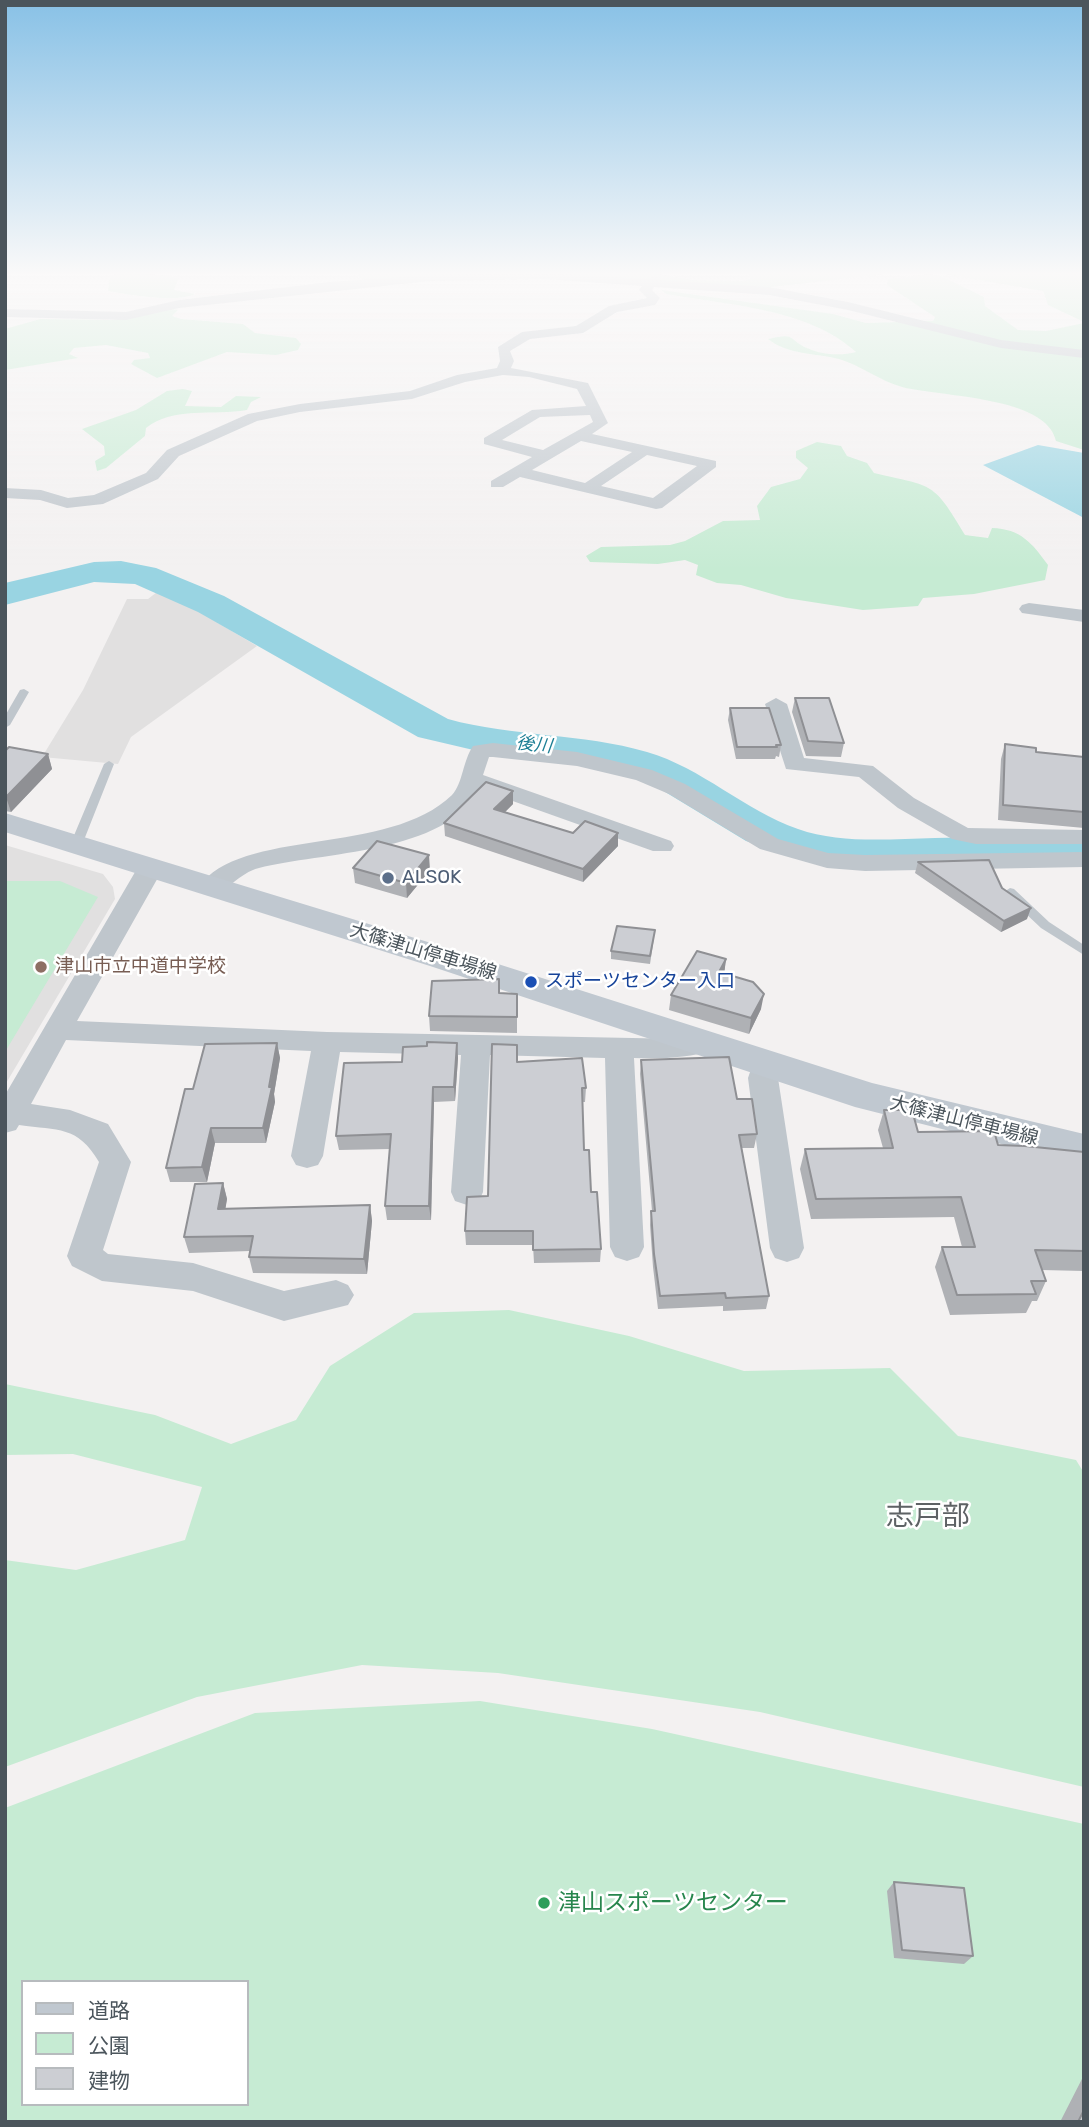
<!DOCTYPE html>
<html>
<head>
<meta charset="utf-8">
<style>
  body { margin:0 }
  #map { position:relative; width:1089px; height:2127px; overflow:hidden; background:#f3f1f1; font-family:Rubik,"Noto Sans JP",sans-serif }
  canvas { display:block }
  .frame { position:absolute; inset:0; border:7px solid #4b555c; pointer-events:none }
  .legend { position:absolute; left:21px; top:1980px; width:228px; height:126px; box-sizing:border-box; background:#fff; border:2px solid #b7bbbe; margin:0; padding:9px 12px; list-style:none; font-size:21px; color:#4b555c }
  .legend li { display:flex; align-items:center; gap:14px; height:35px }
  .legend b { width:35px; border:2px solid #b7bbbe }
</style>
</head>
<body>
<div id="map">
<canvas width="1089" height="2127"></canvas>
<div class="frame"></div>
<ul class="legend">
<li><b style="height:9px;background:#c0c8d0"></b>道路</li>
<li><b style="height:19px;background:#c6ebd3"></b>公園</li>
<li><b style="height:19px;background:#ccced3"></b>建物</li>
</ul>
</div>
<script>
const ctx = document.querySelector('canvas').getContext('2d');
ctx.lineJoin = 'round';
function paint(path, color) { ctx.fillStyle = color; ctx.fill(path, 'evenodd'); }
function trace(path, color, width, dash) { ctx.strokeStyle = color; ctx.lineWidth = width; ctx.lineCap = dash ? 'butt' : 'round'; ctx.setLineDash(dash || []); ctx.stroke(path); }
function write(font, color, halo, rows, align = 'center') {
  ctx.font = font + ' Rubik,"Noto Sans JP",sans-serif'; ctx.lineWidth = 5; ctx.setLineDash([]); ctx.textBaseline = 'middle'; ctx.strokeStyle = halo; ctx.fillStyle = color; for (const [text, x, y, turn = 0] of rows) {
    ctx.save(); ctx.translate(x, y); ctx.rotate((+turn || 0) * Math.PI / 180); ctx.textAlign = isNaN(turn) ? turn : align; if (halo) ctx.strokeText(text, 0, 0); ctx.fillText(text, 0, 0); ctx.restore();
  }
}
const education = new Path2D(`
  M 161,589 L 257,646 L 131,737 L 118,764 L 42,757 L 83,690 L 127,599 L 148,599 Z
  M 5,845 L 103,874 L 113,887 L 115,899 L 5,1085 Z`);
const green = new Path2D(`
  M 122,272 L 172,276 L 178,279 L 174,290 L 195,294 C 176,303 130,295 108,291 L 110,276 Z
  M 361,272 L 647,272 L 693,280 L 743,281 L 750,279 L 748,272 L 903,272 L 762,288 L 605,277 L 367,281 L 358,277 Z
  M 933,272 L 1084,272 L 1084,322 L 1048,305 L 1043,291 Z
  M 929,274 L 941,276 L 984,297 L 985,306 L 1018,330 L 1046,331 L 1084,323 L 1084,450 L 1056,441 C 1047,396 940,397 902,387 C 880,381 860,365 839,359 C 815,353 788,355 768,339 C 797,332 787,339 807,348 C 822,355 841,356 856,352 C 808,308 727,305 666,294 L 661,290 L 833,314 L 866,323 L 933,321 L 935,317 L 887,285 L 888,279 Z
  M 171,309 L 178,310 L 172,316 L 181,319 L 243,324 L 255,333 L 296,338 L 301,344 L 298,350 L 276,355 L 227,352 L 157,378 L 131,364 L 134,360 L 150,358 L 148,353 L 106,345 L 74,348 L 69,354 L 78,358 L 5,370 L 5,329 L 40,319 L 112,320 Z
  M 183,389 L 192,391 L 185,406 L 221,407 L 236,396 L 261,397 L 251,402 L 247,410 C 215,416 173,406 146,428 L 145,436 L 106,468 L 97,471 L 95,461 L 105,455 L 104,446 L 82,429 L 136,410 L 167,391 Z
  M 817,442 L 841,446 L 847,456 L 867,463 L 874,473 C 934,487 933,481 965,535 L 988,538 L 992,528 C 1021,529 1032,543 1048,565 L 1045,580 L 974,594 L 923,598 L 918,606 L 863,610 L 786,598 L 741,585 L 717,583 L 696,575 L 698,565 L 685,560 L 658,564 L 590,562 L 586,556 L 601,547 L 670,545 L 685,541 L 723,521 L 760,520 L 757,506 L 771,487 L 800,479 L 808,468 L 796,458 L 796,451 Z
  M 5,881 L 60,881 L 98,897 L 5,1052 Z
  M 509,1310 L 629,1336 L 744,1371 L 890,1368 L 958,1436 L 1076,1460 L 1084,1473 L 1084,1787 L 760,1712 L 498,1673 L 362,1665 L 197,1697 L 5,1767 L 5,1560 L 76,1570 L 185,1540 L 202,1487 L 73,1454 L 5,1455 L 5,1384 L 155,1415 L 231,1444 L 296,1420 L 330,1366 L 414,1313 Z
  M 480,1701 L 652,1729 L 1084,1824 L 1084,2122 L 5,2122 L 5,1808 L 255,1713 ZM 23,1982 L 247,1982 L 247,2104 L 23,2104 Z`);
const water = new Path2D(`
  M 1038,445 L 1084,453 L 1084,518 L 983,465 Z`);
const river = new Path2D(`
  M 121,561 L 156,568 L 224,596 L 448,719 C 513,737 582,733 647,752 C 702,768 744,810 798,829 C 840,844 890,839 935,838 C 985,837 1034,836 1084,835 L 1084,863 L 880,867 L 801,859 L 746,841 L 657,787 L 619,771 L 482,752 L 418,737 L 198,612 L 135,584 L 94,582 L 5,605 L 5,583 L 94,562 Z`);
const service = new Path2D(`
  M 24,689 L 29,692 L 10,725 L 5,728 L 5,716 L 20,690 Z
  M 109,761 L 114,764 L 82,845 L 76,848 L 72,847 L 70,845 L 104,764 Z
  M 1010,888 L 1014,889 L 1049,922 L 1084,945 L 1084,955 L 1041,928 L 1006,895 L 1004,892 Z`);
const minor = new Path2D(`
  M 546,273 L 648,279 L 656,275 L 660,276 L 660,280 L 769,287 L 848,302 L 1001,340 L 1084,350 L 1084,358 L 1001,348 L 848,310 L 769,295 L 654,287 L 652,290 L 660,298 L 655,305 L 617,312 L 583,333 L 530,339 L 510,351 L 514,361 L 511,368 L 588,383 L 608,423 L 592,434 L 716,461 L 716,467 L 662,508 L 656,509 L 520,477 L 503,487 L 491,487 L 491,481 L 532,457 L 484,444 L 484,438 L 532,410 L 586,406 L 577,389 L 529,377 L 503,375 L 465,382 L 412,399 L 300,412 L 257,421 L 179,456 L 158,479 L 103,504 L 67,508 L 40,500 L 5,498 L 5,488 L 41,490 L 68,498 L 94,495 L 146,473 L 167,450 L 248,414 L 300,404 L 410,391 L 457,375 L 497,368 L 500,361 L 498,347 L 522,332 L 576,326 L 609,306 L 647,298 L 639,290 L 642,286 L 546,279 L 430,281 L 179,308 L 126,320 L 5,317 L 5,309 L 126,312 L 179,300 L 330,282 L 430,275 ZM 590,415 L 593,422 L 543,450 L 502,440 L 540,417 ZM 581,441 L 632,452 L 585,483 L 532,470 ZM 647,455 L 697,466 L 653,498 L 601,486 Z
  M 1029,603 L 1084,610 L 1084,622 L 1022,613 L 1019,609 L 1022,605 Z
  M 776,698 L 787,704 L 804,758 L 873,766 L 914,798 L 968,828 L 1084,830 L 1084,844 L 976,844 L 952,839 L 898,808 L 859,777 L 786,769 L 765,704 Z
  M 493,743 L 577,752 L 652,770 L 685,784 L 778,839 L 828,853 L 865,855 L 1084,852 L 1084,867 L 865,871 L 827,868 L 760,849 L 669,794 L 636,780 L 577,766 L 493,757 L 489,757 L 483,775 L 671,841 L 674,846 L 671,851 L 653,851 L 479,789 C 447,854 320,852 259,868 C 237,873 225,898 203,893 L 199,887 C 240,827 388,857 452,795 C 463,783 463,760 473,746 Z
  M 151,859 L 160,862 L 164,867 L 77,1021 L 327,1032 L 683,1039 L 705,1033 L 715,1036 L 720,1043 L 715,1050 C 687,1058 663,1059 634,1058 L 644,1247 L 639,1257 L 627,1261 L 615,1257 L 610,1247 L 605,1058 L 490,1055 L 483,1192 L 479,1201 L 467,1205 L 455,1201 L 451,1192 L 461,1055 L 340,1052 L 323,1156 L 318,1165 L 307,1168 L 296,1165 L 291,1156 L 311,1051 L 66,1040 L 31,1104 L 70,1110 L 108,1124 L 131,1162 L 103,1250 L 108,1254 L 193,1263 L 284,1291 L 336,1280 L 348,1285 L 354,1295 L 348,1305 L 284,1321 L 193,1291 L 102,1281 L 72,1266 L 67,1256 L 99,1162 C 77,1125 59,1131 19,1125 L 16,1130 L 5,1133 L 5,1095 L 138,867 L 142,862 Z
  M 766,1053 L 777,1057 L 781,1064 L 778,1078 L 804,1248 L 799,1258 L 787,1262 L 775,1258 L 770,1248 L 748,1078 L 755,1057 Z`);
const secondary = new Path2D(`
  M 5,813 L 454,950 L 872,1083 L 1084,1134 L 1084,1165 L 855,1107 L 430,966 L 5,832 Z`);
const wall = new Path2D(`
  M 795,698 L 844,743 L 841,757 L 806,756 L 792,712 Z
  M 730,708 L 781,745 L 779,757 L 776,756 L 775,759 L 736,759 L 728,720 Z
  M 1005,744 L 1036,752 L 1084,757 L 1084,828 L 998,820 L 1001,759 Z
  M 5,751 L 48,754 L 52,769 L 11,812 L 5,811 Z
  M 513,791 L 513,804 L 504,813 L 573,833 L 618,833 L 618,846 L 583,882 L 445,836 L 444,823 Z
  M 918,862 L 1002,888 L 1027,919 L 1001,932 L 915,873 Z
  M 353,868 L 430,870 L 407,898 L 355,883 Z
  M 654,938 L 650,964 L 611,959 L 611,951 Z
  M 726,959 L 724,974 L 761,1009 L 749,1034 L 669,1010 L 671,995 Z
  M 499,993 L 517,994 L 517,1033 L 430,1031 L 429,1016 Z
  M 277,1043 L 280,1058 L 274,1094 L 275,1102 L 266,1143 L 215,1143 L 207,1182 L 170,1182 L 166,1168 L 193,1089 Z
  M 457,1043 L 458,1058 L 455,1101 L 434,1102 L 431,1220 L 387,1220 L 385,1206 L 390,1149 L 339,1150 L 336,1136 L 402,1062 L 427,1046 Z
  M 641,1060 L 757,1134 L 754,1148 L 741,1148 L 769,1296 L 766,1309 L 723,1311 L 723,1306 L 658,1309 L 653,1267 L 650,1225 L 651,1211 L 652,1211 L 640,1074 Z
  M 517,1062 L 586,1088 L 585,1102 L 582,1102 L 584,1150 L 601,1249 L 600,1262 L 534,1263 L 533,1245 L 466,1245 L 465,1231 L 488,1196 Z
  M 884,1110 L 918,1132 L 998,1145 L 1084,1152 L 1084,1271 L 1042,1270 L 1046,1281 L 1037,1301 L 1032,1301 L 1026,1313 L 950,1315 L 935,1267 L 942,1247 L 962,1247 L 954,1217 L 811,1219 L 800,1169 L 805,1149 L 883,1148 L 878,1130 Z
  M 223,1183 L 227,1199 L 225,1209 L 370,1205 L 372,1221 L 367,1274 L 253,1273 L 249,1257 L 250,1251 L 189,1253 L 184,1237 Z
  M 894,1882 L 973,1956 L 964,1964 L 894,1958 L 887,1891 Z
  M 1084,2075 L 1084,2122 L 1060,2122 Z`);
const shadedWall = new Path2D(`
  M 48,754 L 52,769 L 11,812 L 6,797 Z
  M 513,791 L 513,804 L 495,822 L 494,809 Z
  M 618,833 L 618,846 L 583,882 L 583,869 Z
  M 429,855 L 430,870 L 407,898 L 406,883 Z
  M 1031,908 L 1027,919 L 1001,932 L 1004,921 Z
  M 726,959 L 724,975 L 719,972 Z
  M 764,994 L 761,1009 L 749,1034 L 751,1018 Z
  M 277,1043 L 280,1058 L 274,1094 L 275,1102 L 266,1143 L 263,1128 Z
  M 457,1043 L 458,1058 L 455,1101 L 454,1087 Z
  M 433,1087 L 434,1102 L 431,1220 L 429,1206 Z
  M 211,1128 L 215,1143 L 207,1182 L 202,1167 Z
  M 223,1183 L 227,1199 L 223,1224 L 218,1209 Z
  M 370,1205 L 372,1221 L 367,1274 L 364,1259 Z`);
const building = new Path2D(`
  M 795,698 L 829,698 L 844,743 L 808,741 Z
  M 730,708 L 769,708 L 781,745 L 776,745 L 777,747 L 737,747 Z
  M 1005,744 L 1036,748 L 1036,752 L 1084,757 L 1084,812 L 1003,805 Z
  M 9,747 L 48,754 L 6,797 L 5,797 L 5,751 Z
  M 486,782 L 513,791 L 494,809 L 573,833 L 585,821 L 618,833 L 583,869 L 444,823 Z
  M 377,841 L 429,855 L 406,883 L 353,868 Z
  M 989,860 L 1002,888 L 1031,908 L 1004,921 L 918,862 Z
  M 617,926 L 655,930 L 650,956 L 611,951 Z
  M 697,951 L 726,959 L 719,972 L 753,982 L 764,994 L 751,1018 L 671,995 Z
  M 499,979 L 499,993 L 517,994 L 517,1017 L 429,1016 L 432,981 Z
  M 427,1042 L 457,1043 L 454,1087 L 433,1087 L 429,1206 L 385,1206 L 391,1134 L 336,1136 L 344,1063 L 402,1062 L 403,1047 L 427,1046 Z
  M 277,1043 L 269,1087 L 272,1087 L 263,1128 L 211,1128 L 202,1167 L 166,1168 L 185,1089 L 193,1089 L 205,1044 Z
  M 492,1044 L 517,1045 L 517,1062 L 582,1058 L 586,1088 L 582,1088 L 584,1150 L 589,1150 L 591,1192 L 597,1192 L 601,1249 L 533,1250 L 533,1231 L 465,1231 L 467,1197 L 488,1196 Z
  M 729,1057 L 737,1099 L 752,1099 L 757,1134 L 739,1135 L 769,1296 L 726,1298 L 725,1293 L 660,1296 L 654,1254 L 651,1211 L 655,1211 L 641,1060 Z
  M 884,1110 L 912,1110 L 918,1132 L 994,1131 L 998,1145 L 1025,1146 L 1084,1152 L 1084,1251 L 1035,1250 L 1046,1281 L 1031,1281 L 1036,1294 L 957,1295 L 942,1247 L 975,1247 L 961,1197 L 816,1199 L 805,1149 L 893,1148 Z
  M 223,1183 L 218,1209 L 370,1205 L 364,1259 L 249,1257 L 253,1236 L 184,1237 L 195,1184 Z
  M 894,1882 L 964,1888 L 973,1956 L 902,1950 Z
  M 1084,2110 L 1084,2122 L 1078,2122 Z`);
const markers = [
  [388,878,7,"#5c6f8a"],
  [41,967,7,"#8d6e63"],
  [531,982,7,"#1a4fb4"],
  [544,1903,7,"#2e9e5b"]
];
const farWaternames = [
  ["後川",534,745,6]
];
const serviceNames = [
  ["ALSOK",402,878]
];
const streetNames = [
  ["大篠津山停車場線",423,952,17],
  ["大篠津山停車場線",964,1121,14]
];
const educationNames = [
  ["津山市立中道中学校",55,967]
];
const transitNames = [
  ["スポーツセンター入口",545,982]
];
const nearLeisurenames = [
  ["津山スポーツセンター",558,1903]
];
const nearQuarternames = [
  ["志戸部",928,1517]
];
paint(education, '#e1e0e0');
paint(green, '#c6ebd3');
paint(water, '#99d4e2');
paint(river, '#99d4e2');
paint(service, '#bfc6cc');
paint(minor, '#bfc6cc');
paint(secondary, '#c0c8d0');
paint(wall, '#afb1b5');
paint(shadedWall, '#8f9094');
paint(building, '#ccced3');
trace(building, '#8f9094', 2);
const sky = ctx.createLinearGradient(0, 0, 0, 570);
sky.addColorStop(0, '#88c1e6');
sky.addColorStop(0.48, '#faf9f9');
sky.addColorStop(1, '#faf9f900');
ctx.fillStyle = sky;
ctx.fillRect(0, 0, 1089, 570);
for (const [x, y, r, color] of markers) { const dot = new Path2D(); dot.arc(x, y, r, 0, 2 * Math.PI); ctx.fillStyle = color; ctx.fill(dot); trace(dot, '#fff', 2.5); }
write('italic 18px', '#1e7f95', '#fff', farWaternames);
write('19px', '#4e5e75', '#fff', serviceNames, 'left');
write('19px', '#4b555c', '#fff', streetNames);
write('19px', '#785e54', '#fff', educationNames, 'left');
write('19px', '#164399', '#fff', transitNames, 'left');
write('23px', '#27864d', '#fff', nearLeisurenames, 'left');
write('28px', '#5e6265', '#fff', nearQuarternames);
</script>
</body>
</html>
